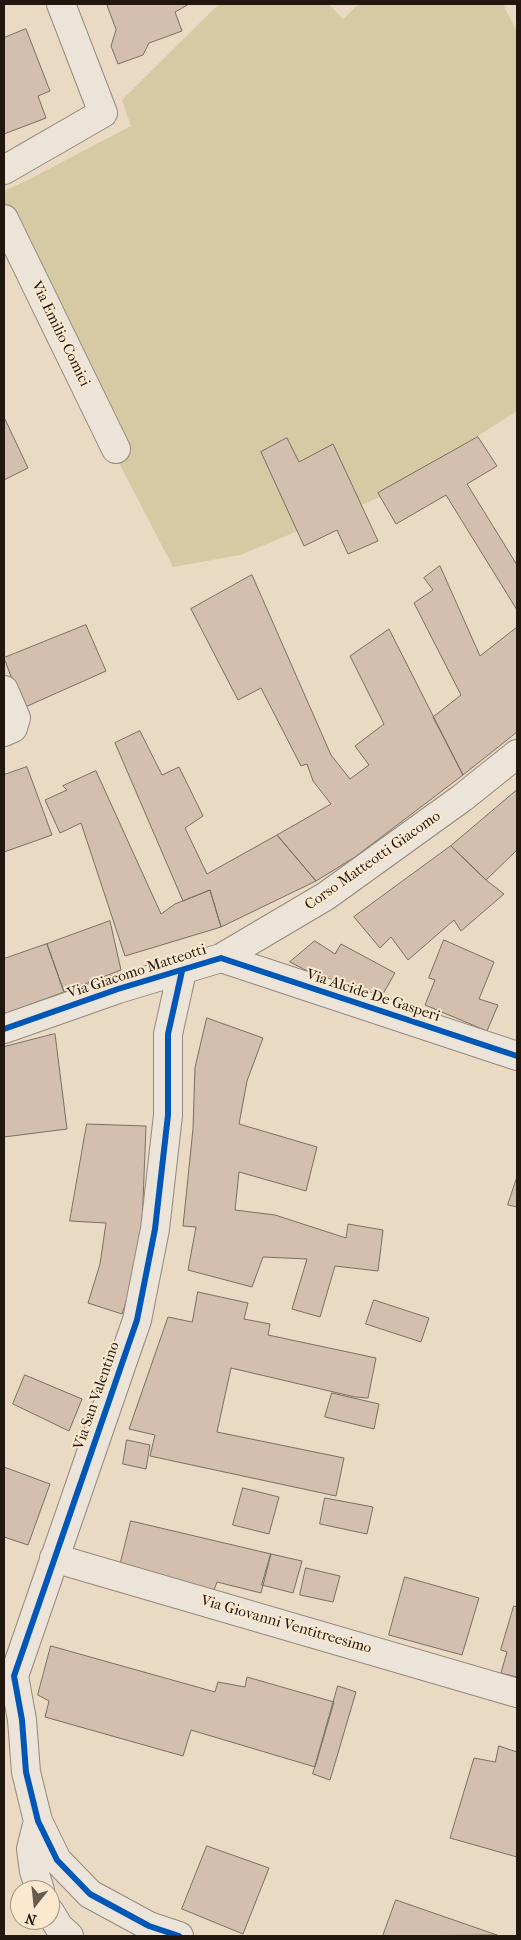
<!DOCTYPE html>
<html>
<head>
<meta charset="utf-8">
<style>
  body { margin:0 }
  #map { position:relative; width:521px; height:1940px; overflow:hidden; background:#ead9c3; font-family:"IM FELL French Canon",serif }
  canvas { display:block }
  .frame { position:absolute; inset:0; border:5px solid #22170e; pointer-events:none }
  .north { position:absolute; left:10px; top:1880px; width:50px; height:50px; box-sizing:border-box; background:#fbe8ce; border:1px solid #a49481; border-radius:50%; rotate:196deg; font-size:14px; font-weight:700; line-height:20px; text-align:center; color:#22170e }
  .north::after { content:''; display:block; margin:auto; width:18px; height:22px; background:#685b4d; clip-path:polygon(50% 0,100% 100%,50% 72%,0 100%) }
</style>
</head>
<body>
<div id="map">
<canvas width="521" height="1940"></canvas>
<div class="frame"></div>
<div class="north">N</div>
</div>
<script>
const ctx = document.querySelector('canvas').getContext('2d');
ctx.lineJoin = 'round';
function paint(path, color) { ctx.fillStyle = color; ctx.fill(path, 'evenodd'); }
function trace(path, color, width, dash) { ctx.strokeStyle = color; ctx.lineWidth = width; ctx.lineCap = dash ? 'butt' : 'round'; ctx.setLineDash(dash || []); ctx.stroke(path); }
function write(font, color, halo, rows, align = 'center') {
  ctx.font = font + ' "IM FELL French Canon",serif'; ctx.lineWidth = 4; ctx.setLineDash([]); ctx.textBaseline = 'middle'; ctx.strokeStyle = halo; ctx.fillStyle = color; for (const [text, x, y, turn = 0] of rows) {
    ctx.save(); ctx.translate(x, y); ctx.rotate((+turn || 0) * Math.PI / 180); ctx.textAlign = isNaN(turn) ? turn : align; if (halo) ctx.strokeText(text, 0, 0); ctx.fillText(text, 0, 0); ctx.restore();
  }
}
const green = new Path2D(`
  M 219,4 L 329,4 L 343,19 L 359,4 L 503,4 L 517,32 L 517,411 L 385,495 L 240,555 L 173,567 L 50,330 L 4,235 L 4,191 L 22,183 L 131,126 L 122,100 Z`);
const building = new Path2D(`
  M 107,4 L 189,4 L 175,12 L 182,31 L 149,43 L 143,55 L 118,64 L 111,46 L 116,30 Z
  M 26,29 L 50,91 L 38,96 L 46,118 L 4,134 L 4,38 Z
  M 4,417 L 28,468 L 4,480 Z
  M 478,437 L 497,466 L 467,484 L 517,565 L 517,610 L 446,495 L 396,524 L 378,493 Z
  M 287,438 L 299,462 L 333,444 L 378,541 L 348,554 L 337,530 L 304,546 L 261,452 Z
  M 440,566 L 480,656 L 517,627 L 517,732 L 463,775 L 433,717 L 461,695 L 414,603 L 433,590 L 424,578 Z
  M 252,575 L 331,755 L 350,779 L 369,765 L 355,746 L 384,724 L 350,656 L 389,629 L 463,775 L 355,857 L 316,881 L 277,835 L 331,804 L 313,781 L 307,764 L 301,766 L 261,688 L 238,700 L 191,609 Z
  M 86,625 L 106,671 L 23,708 L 4,658 Z
  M 140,731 L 162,775 L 179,767 L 203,816 L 185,828 L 207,874 L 277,835 L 316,881 L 221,927 L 210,890 L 183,901 L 115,743 Z
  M 27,767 L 52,835 L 4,852 L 4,775 Z
  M 96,771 L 161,914 L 175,904 L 210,890 L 221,927 L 125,956 L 81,823 L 60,833 L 45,800 L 67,790 L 63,786 Z
  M 517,790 L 517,850 L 486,880 L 451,846 Z
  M 451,846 L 486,880 L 504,894 L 461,931 L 454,920 L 408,960 L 391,937 L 380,948 L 354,917 Z
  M 110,921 L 121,970 L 64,992 L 47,944 Z
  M 444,940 L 494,962 L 479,999 L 498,1005 L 487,1031 L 425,1005 L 435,980 L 429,978 Z
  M 315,941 L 335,954 L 341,944 L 395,973 L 380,999 L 352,984 L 348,992 L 290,962 Z
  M 47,944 L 64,992 L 4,1014 L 4,959 Z
  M 207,1018 L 263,1038 L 247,1081 L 239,1124 L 317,1147 L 306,1191 L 239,1172 L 235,1210 L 275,1215 L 346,1238 L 348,1224 L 383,1230 L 378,1271 L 335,1266 L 320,1317 L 292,1309 L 307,1259 L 263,1257 L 252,1287 L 188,1270 L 196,1227 L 183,1226 L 193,1129 L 195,1068 Z
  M 55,1034 L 67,1129 L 4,1137 L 4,1047 Z
  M 87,1124 L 146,1126 L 142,1226 L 134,1278 L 122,1314 L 88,1303 L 100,1264 L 106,1223 L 70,1221 Z
  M 517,1177 L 517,1207 L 508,1205 Z
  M 198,1292 L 248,1303 L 244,1319 L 270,1324 L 268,1335 L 376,1358 L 368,1398 L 355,1397 L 231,1368 L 217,1432 L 344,1458 L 336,1496 L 150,1456 L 155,1435 L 129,1429 L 168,1317 L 192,1322 Z
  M 374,1300 L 429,1318 L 421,1342 L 366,1324 Z
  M 25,1375 L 82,1399 L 69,1431 L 13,1404 Z
  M 332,1393 L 379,1404 L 374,1429 L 325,1417 Z
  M 127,1440 L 150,1445 L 146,1469 L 123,1464 Z
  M 4,1467 L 50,1484 L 28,1545 L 4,1537 Z
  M 243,1488 L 279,1497 L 269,1534 L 233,1525 Z
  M 325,1498 L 373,1507 L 367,1534 L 320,1524 Z
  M 131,1521 L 271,1554 L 261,1593 L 217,1582 L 214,1590 L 120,1566 Z
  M 271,1554 L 302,1561 L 293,1593 L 262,1585 Z
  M 306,1568 L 340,1576 L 333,1602 L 300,1595 Z
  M 405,1577 L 479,1598 L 462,1655 L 389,1635 Z
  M 514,1606 L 517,1607 L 517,1677 L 501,1673 L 507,1652 L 501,1650 Z
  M 51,1646 L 215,1692 L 218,1682 L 245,1687 L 247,1677 L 334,1702 L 315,1767 L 191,1730 L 183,1756 L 45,1717 L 49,1701 L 38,1695 Z
  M 338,1686 L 356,1692 L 330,1780 L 313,1774 Z
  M 499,1746 L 517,1752 L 517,1857 L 450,1838 L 474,1758 L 495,1762 Z
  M 207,1846 L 269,1868 L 243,1934 L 182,1909 Z
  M 396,1900 L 497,1935 L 383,1936 Z`);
const minor = new Path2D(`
  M 4,170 L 103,113 L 61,4
  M 4,219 L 116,449
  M 4,690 L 16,718 L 13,728 L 4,732
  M 221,958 L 517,1056
  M 4,1029 L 118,989 L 221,958 L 326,896 L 462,798 L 517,754
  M 54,1558 L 517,1693
  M 38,1821 L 31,1849 L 34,1871 L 40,1890
  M 50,1912 L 59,1927 L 69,1936
  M 179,1936 L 149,1926 L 90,1894 L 57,1860 L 38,1821 L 26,1772 L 22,1720 L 14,1676 L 137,1320 L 155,1229 L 168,1115 L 168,1034 L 182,971`);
const cycleway = new Path2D(`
  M 4,1029 L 118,989 L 221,958 L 517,1056
  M 179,1936 L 149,1926 L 90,1894 L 57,1860 L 38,1821 L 26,1772 L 22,1720 L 14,1676 L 137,1320 L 155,1229 L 168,1115 L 168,1034 L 182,971`);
const streetNames = [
  ["Via Emilio Comici",60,334,64],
  ["Corso Matteotti Giacomo",373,861,-35],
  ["Via Giacomo Matteotti",137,972,-18],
  ["Via Alcide De Gasperi",373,996,18],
  ["Via San Valentino",97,1396,-71],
  ["Via Giovanni Ventitreesimo",286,1625,16]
];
paint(green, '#d5caa3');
paint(building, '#d4bfae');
trace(building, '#786f63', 1);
trace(minor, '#94897c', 30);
trace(minor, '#ece4d9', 28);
trace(cycleway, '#0057b8', 6);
write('15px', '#22170e', '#fbe8ce', streetNames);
</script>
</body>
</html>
